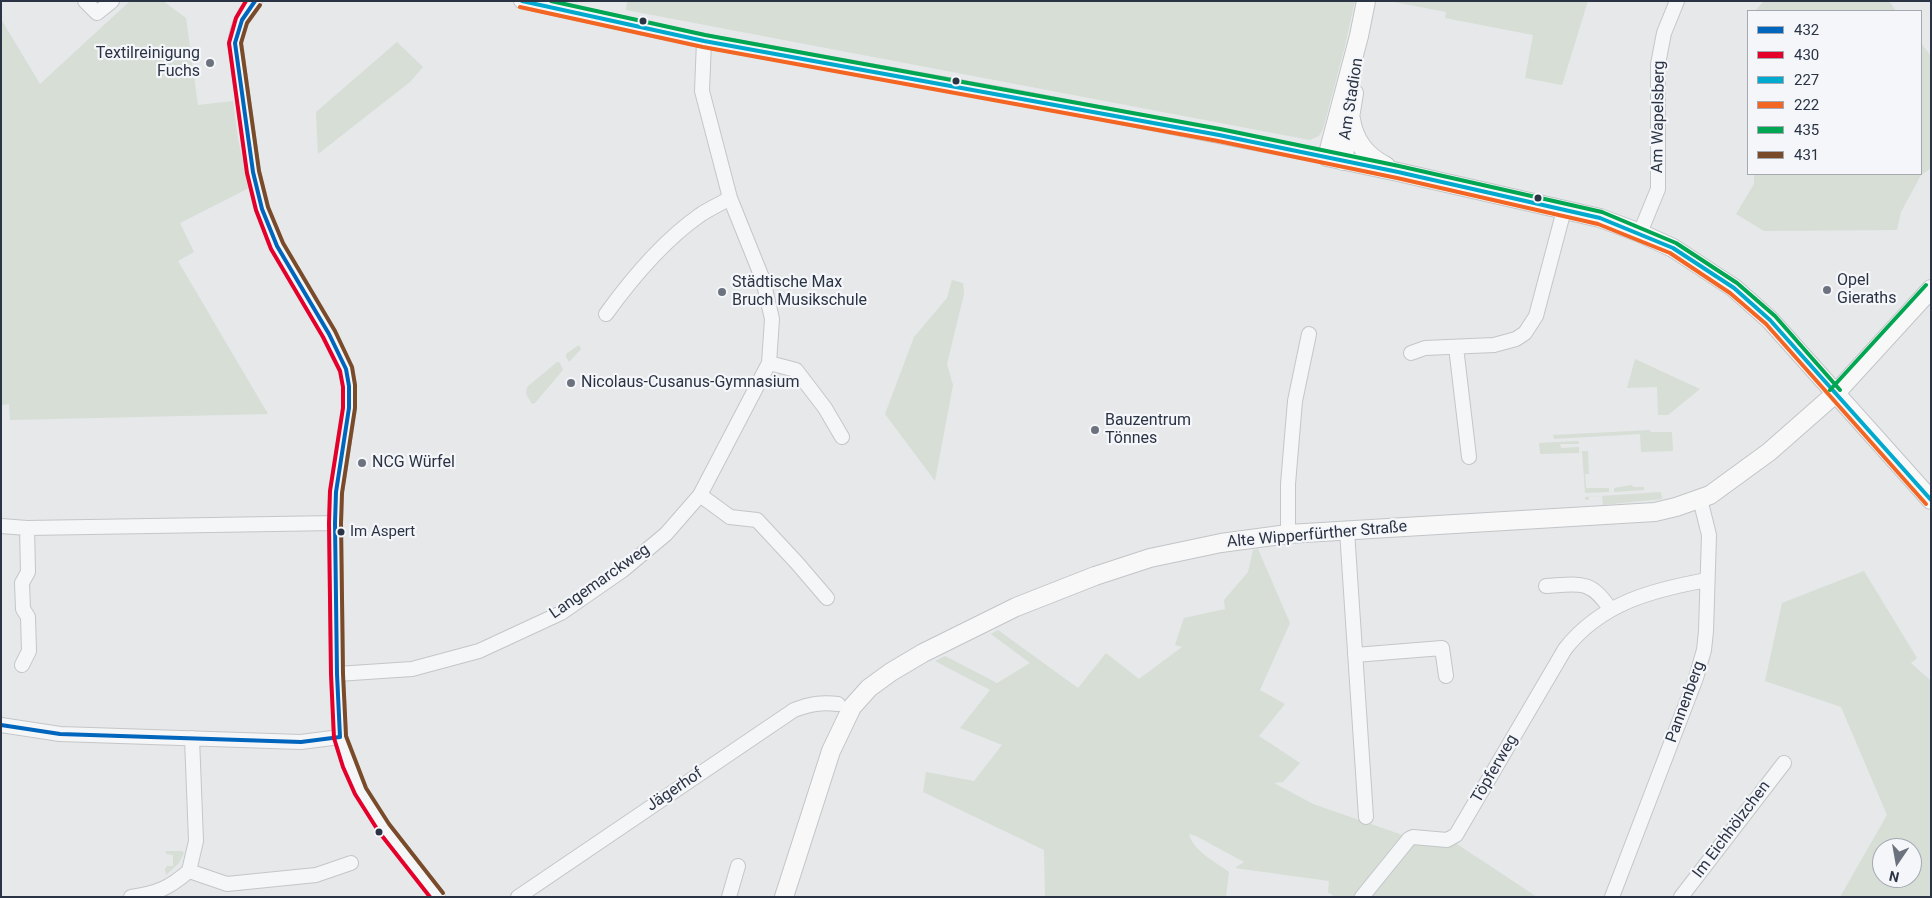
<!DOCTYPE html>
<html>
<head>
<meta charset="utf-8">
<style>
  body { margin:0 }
  #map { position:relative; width:1932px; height:898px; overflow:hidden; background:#e6e8ea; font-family:Roboto,sans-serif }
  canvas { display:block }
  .frame { position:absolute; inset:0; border:2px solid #2b3445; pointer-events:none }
  .legend { position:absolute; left:1747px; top:10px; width:175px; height:165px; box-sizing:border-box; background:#f4f6f9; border:1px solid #a4a8b1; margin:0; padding:6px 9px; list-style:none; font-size:15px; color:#2b3445 }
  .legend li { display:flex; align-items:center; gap:10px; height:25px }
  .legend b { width:25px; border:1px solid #a4a8b1 }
  .north { position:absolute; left:1872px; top:838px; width:50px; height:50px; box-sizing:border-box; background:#f4f6f9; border:1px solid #a4a8b1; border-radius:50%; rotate:192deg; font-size:14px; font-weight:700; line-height:20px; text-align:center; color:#2b3445 }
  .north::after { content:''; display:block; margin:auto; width:18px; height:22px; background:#6c737f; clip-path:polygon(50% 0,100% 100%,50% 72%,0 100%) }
</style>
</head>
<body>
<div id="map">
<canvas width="1932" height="898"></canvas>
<div class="frame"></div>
<ul class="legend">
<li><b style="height:6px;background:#0065bd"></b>432</li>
<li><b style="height:6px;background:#e4002b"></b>430</li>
<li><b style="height:6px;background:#00a9ce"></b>227</li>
<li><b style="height:6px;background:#f26522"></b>222</li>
<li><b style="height:6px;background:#00a651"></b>435</li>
<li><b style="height:6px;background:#7a4b2a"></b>431</li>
</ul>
<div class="north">N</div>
</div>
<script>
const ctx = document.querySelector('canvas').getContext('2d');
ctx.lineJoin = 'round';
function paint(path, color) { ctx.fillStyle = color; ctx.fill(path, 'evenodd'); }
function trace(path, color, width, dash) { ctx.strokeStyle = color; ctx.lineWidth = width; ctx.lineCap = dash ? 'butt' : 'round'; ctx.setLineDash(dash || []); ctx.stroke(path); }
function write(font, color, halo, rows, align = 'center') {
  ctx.font = font + ' Roboto,sans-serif'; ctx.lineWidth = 4.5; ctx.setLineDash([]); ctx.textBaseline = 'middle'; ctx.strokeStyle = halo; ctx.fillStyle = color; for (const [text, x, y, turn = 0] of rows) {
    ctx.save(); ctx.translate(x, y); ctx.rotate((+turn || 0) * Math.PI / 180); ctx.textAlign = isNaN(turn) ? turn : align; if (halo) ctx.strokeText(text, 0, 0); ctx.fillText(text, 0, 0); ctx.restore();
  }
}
const green = new Path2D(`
  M 130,1 L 163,1 L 186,18 L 198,105 L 233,101 L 238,139 L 249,188 L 180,223 L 194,252 L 178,261 L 268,414 L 10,420 L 9,404 L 1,405 L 1,19 L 40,84 Z
  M 627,1 L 1355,1 L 1344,50 L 1323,129 L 1319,136 L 1310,140 L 626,10 Z
  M 1389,1 L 1588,1 L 1562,85 L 1525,78 L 1533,35 L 1445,18 L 1446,12 Z
  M 1764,1 L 1889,1 L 1896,11 L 1755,11 Z
  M 397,42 L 423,67 L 410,82 L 318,154 L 316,112 Z
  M 1921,43 L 1931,56 L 1931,168 L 1921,175 L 1901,212 L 1897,230 L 1764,231 L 1736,214 L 1754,184 L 1754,174 L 1921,174 Z
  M 952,280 L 963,283 L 964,294 L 947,364 L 953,385 L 935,481 L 885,414 L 914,337 L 947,298 Z
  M 579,345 L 581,349 L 569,362 L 566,357 L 566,354 Z
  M 1635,359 L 1700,389 L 1668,415 L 1658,415 L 1657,387 L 1627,388 Z
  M 557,362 L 560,363 L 563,370 L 535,403 L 532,404 L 526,394 L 527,387 Z
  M 1650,430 L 1651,432 L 1672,432 L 1673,451 L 1641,452 L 1640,434 L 1554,439 L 1553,435 Z
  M 1578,441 L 1579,444 L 1560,444 L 1561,448 L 1579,447 L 1579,453 L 1540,454 L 1539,443 Z
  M 1582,451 L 1588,451 L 1589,474 L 1585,474 L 1586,488 L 1609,488 L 1609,492 L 1585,493 Z
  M 1632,485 L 1633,487 L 1644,487 L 1644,490 L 1614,492 L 1614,488 Z
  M 1661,492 L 1662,499 L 1603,505 L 1602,496 L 1589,497 L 1589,500 L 1585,500 L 1585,497 Z
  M 1258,549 L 1290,623 L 1260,690 L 1285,704 L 1259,736 L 1300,763 L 1283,782 L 1274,783 L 1313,804 L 1414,839 L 1457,844 L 1537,897 L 1335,897 L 1328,892 L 1329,881 L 1235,868 L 1244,862 L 1196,836 L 1189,834 C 1193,851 1216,862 1229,872 L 1226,897 L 1045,897 L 1044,850 L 923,792 L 926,772 L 974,781 L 1002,745 L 960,728 L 990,690 L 935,661 L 945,656 L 997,683 L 1030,663 L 991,634 L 998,630 L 1078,688 L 1106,653 L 1139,679 L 1182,647 L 1175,645 L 1184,618 L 1225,609 L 1224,600 L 1248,572 L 1253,550 Z
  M 1864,571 L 1917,658 L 1911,663 L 1931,681 L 1931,897 L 1840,897 L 1887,815 L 1841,707 L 1765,681 L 1782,603 ZM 1882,848 L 1912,848 L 1912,878 L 1882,878 Z
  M 167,851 L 182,851 L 184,853 L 179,863 L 166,875 L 165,869 L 167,866 L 173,866 L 173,855 L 167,854 L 165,852 Z`);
const minor = new Path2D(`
  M 85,1 L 97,13 L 112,1
  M 255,1 C 243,13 238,26 235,43 L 253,172 L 262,209 L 277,246 L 329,334 L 346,369 L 349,386 L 349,408 L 336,492 L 335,523 L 337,674 L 340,737 L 349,765 L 360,791 L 384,828 L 438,897
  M 521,1 L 704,41 L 1021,98 L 1327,157
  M 1640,233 L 1658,189 L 1658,64 L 1664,33 L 1677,1
  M 606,314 C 632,278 663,241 700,215 C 709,209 720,204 730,198
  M 1456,347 L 1469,457
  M 1411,353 L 1425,348 L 1494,345 L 1516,339 L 1525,333 L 1536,316 L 1564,210
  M 769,363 L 796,370 L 825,408 L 842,437
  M 700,495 L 730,517 L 757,520 L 797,563 L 827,598
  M 1,526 L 27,528 L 335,523
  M 1347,531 L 1366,817
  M 1288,534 L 1288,484 L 1295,401 L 1309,334
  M 1546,586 C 1579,584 1591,579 1610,609
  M 1355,655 L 1442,648 L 1446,676
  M 22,665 L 29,651 L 28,617 L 23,609 L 22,583 L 28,572 L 27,528
  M 337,674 L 412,669 L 479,651 L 561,613 L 623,570 L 666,534 L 700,495 L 769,363 L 772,319 L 763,280 L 730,198 L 702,91 L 704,41
  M 1,725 L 60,734 L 301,742 L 340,737
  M 189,871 L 196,841 L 192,738
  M 131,897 C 158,893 169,888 189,871 L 227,884 L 316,875 L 351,863
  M 518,897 L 794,710 C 810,704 821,702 838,704
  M 729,897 L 738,866
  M 1362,897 L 1409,839 L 1413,837 L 1447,840 L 1456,835 L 1565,649 C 1601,603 1652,590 1707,580
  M 1612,897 L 1696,678 L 1704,650 L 1706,631 L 1709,535 L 1700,499
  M 1681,897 L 1784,763`);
const major = new Path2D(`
  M 1366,1 L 1359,36 L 1327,157 L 1398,172 L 1600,218 L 1640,233 L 1673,248 L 1734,288 L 1770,320 L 1931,500
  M 1351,119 C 1354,141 1366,156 1386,166
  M 1343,161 L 1354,93
  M 784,897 L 831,751 L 852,707 L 869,688 L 891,672 L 923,653 L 1016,607 L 1095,576 L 1150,558 L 1221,543 L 1288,534 L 1655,512 L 1676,507 L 1710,495 L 1769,452 L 1835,394 L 1931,289`);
const bus1 = new Path2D(`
  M 255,1 L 242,20 L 235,43 L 253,172 L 262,209 L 277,246 L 329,334 L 346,369 L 349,386 L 349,408 L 336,492 L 335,523 L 337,674 L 340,737
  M 1,725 L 60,734 L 301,742 L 340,737`);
const bus2 = new Path2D(`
  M 246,1 L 236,18 L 229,43 L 247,173 L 256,210 L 271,249 L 323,337 L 340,371 L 343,387 L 343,408 L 330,491 L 329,523 L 331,674 L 334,738 L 343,767 L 355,794 L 379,832 L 430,897`);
const bus3 = new Path2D(`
  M 522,1 L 704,41 L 1219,135 L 1398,172 L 1600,218 L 1673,248 L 1734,288 L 1770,320 L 1931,500`);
const bus4 = new Path2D(`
  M 520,7 L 703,47 L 1218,141 L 1397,178 L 1598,224 L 1670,253 L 1730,293 L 1766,324 L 1926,504`);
const bus5 = new Path2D(`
  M 551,1 L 705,35 L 1220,129 L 1399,166 L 1602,212 L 1676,243 L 1737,283 L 1775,316 L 1840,390
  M 1830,390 L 1926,285`);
const bus6 = new Path2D(`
  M 260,5 L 247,23 L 241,43 L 259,171 L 268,207 L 283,243 L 335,331 L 352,367 L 355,385 L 355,408 L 342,493 L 341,523 L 343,674 L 346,736 L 366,788 L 389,824 L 443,893`);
const markers = [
  [643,21,4.5,"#2b3445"],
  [210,63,5,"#6c737f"],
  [956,81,4.5,"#2b3445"],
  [1538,198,4.5,"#2b3445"],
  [1827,290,5,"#6c737f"],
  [722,292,5,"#6c737f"],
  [571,383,5,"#6c737f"],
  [1095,430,5,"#6c737f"],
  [362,463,5,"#6c737f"],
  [341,532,4.5,"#2b3445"],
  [379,832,4.5,"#2b3445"]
];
const busNames = [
  ["Im Aspert",350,532]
];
const poiNames = [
  ["Textilreinigung",200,54,"right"],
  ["Fuchs",200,72,"right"],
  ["Opel",1837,281],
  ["Gieraths",1837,299],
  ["Städtische Max",732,283],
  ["Bruch Musikschule",732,301],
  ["Nicolaus-Cusanus-Gymnasium",581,383],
  ["Bauzentrum",1105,421],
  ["Tönnes",1105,439],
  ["NCG Würfel",372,463]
];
const streetNames = [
  ["Am Stadion",1352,99,-81],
  ["Am Wapelsberg",1659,117,-89],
  ["Alte Wipperfürther Straße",1317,535,-5],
  ["Langemarckweg",600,582,-35],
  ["Pannenberg",1686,702,-70],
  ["Töpferweg",1495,769,-60],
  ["Jägerhof",675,790,-34],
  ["Im Eichhölzchen",1732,830,-53]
];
paint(green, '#d6ded6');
trace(minor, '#c4c6c8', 16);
trace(major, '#c2c5c8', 20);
trace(minor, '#f5f6f7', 14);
trace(major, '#f8f8f8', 18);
trace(bus1, '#0065bd', 4);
trace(bus2, '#e4002b', 4);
trace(bus3, '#00a9ce', 4);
trace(bus4, '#f26522', 4);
trace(bus5, '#00a651', 4);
trace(bus6, '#7a4b2a', 4);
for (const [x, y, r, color] of markers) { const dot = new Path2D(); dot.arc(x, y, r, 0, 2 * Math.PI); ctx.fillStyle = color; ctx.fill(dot); trace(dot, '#f4f6f9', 2); }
write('15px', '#2b3445', '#f4f6f9', busNames, 'left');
write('16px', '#2b3445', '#f4f6f9', poiNames, 'left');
write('16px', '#2b3445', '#f4f6f9', streetNames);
</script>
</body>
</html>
